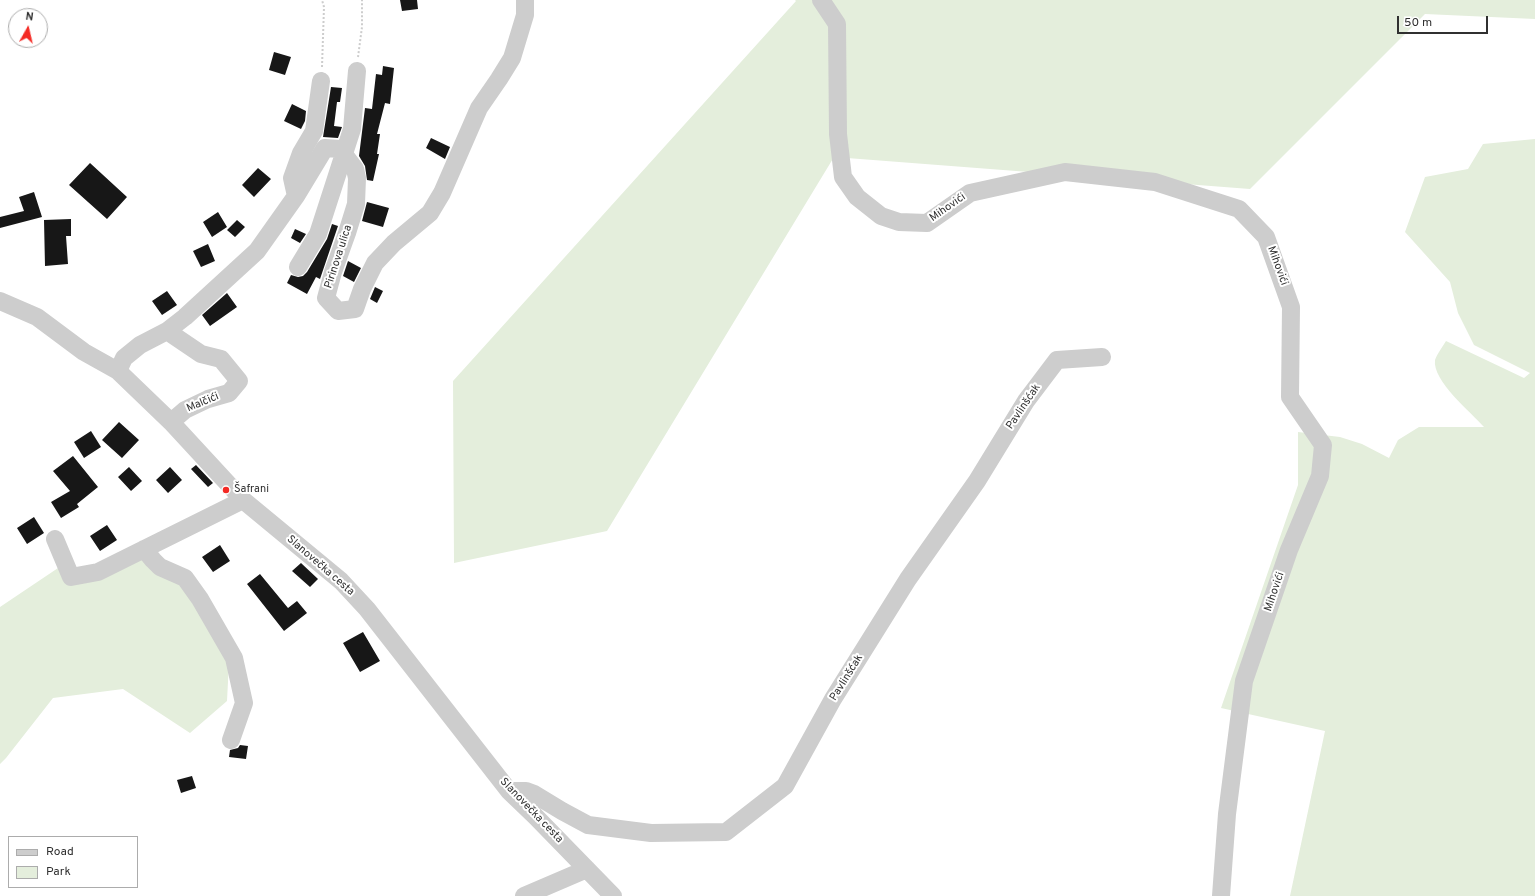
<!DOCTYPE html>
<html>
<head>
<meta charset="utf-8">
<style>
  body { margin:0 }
  #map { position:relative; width:1535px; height:896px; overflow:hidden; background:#fff; font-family:Overpass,sans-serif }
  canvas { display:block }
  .legend { position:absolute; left:8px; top:836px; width:130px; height:52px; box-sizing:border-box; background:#fff; border:1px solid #acacac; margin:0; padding:5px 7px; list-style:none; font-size:12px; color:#303030 }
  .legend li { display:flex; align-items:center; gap:8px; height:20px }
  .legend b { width:20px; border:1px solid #acacac }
  .north { position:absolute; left:8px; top:8px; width:40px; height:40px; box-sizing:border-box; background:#fff; border:1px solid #acacac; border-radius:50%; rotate:8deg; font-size:11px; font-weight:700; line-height:16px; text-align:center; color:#303030 }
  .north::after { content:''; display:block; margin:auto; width:14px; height:18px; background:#f42a24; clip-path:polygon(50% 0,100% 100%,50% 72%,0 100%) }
  .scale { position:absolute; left:1397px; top:16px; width:91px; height:18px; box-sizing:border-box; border:2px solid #303030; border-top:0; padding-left:5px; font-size:12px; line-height:14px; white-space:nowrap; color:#303030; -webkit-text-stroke:3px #fff; paint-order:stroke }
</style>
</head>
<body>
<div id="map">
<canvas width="1535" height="896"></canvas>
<ul class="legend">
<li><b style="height:5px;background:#cdcdcd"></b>Road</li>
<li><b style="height:11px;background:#e4eedc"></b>Park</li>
</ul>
<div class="north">N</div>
<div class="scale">50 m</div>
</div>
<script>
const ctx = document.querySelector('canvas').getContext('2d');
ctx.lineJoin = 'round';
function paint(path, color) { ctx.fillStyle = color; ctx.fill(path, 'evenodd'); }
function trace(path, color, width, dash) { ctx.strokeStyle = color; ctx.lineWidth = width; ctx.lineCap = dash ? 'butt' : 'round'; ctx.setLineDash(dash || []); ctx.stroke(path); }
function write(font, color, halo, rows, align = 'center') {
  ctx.font = font + ' Overpass,sans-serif'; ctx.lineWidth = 4; ctx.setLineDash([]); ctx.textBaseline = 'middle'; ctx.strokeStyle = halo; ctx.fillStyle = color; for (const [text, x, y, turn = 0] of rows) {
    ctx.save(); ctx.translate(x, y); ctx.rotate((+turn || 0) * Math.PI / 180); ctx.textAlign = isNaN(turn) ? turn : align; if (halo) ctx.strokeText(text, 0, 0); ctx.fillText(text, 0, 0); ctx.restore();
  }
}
const green = new Path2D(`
  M 795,0 L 1535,0 L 1535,19 L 1425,14 L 1250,189 L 834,157 L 607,531 L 454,563 L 453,381 L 796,1 Z
  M 1535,139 L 1535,896 L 1290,896 L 1325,731 L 1221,708 L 1298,485 L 1298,432 L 1340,437 L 1362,444 L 1389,458 L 1398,440 L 1419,427 L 1484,427 C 1472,413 1432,381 1435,360 C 1437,354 1443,346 1446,341 L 1524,378 L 1530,373 L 1474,345 L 1458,313 L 1450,282 L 1405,232 L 1425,177 L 1468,169 L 1483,144 Z
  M 140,557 L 180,583 L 229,662 L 227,701 L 190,733 L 123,689 L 53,698 L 6,758 L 0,764 L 0,607 L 64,564 L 66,582 Z`);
const building = new Path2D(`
  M 400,0 L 417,0 L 418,9 L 402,11 Z
  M 274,52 L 291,57 L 285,75 L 269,70 Z
  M 383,66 L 394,68 L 390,104 L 385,103 L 377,134 L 380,134 L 377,154 L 379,154 L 373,181 L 367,180 L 365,166 L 359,156 L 365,108 L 372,109 L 376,74 L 382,75 Z
  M 331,87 L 342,88 L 340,102 L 337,102 L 334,126 L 342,127 L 338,138 L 323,137 Z
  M 292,104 L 306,111 L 305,121 L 301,129 L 284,121 Z
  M 431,138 L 450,147 L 445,159 L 426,148 Z
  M 90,163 L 127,197 L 107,219 L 69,185 Z
  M 258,168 L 271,179 L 254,197 L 242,185 Z
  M 34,192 L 42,217 L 0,228 L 0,217 L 24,211 L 19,197 Z
  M 367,202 L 389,208 L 383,227 L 362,221 Z
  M 218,212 L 227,227 L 212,237 L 203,222 Z
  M 71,219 L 71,236 L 66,236 L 68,264 L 45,266 L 44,220 Z
  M 237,220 L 245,227 L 235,237 L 227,230 Z
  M 332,224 L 338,226 L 320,279 L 316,277 L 307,294 L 287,283 L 291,275 L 298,277 L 303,276 L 307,272 L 327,239 Z
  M 295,229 L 306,234 L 300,243 L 291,238 Z
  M 208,244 L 215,261 L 201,267 L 193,251 Z
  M 348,261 L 361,268 L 354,282 L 343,276 Z
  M 375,287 L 383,291 L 377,303 L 370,299 Z
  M 167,291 L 177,305 L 162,315 L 152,301 Z
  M 227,293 L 237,307 L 210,326 L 202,315 Z
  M 119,422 L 139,440 L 122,458 L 102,440 Z
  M 91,431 L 101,447 L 84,458 L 74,442 Z
  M 73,456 L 98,487 L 77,504 L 79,507 L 61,518 L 51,502 L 70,491 L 53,471 Z
  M 196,465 L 213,483 L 208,487 L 191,469 Z
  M 129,467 L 142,481 L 131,491 L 118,477 Z
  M 170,467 L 182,480 L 168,493 L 156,480 Z
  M 34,517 L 44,533 L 27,544 L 17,528 Z
  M 107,525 L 117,540 L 100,551 L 90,536 Z
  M 220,545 L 230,561 L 213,572 L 202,557 Z
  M 301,563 L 318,579 L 310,587 L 292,571 Z
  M 260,574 L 288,608 L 297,601 L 307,613 L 284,631 L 247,584 Z
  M 363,632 L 380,661 L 360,672 L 343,643 Z
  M 240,745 L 248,746 L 246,759 L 229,757 L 230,750 L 238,748 Z
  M 192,776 L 196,788 L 181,793 L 177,780 Z`);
const path = new Path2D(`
  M 358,57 L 362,27 L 362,0
  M 322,67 L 324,7 L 322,0`);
const minor = new Path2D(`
  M 821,0 L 837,24 L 838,134 L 843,177 L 857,197 L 881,216 L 899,222 L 927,223 L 970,193 L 1065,172 L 1155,182 L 1239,209 L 1266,237 L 1291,307 L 1290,397 L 1323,445 L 1320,476 L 1289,550 L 1244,681 L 1227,814 L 1221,896
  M 296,196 L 292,178 L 301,153 L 314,131 L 321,81
  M 298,267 L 318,234 L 352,129 L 357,71
  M 0,301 L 37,317 L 84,352 L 118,371 L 171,422 L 243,500 L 341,581 L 367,609 L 509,791 L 535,816 L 613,896
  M 167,331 L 201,354 L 221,359 L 239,381 L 229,393 L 208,399 L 185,410 L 171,422
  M 118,371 L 124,358 L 140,345 L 167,331 L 185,317 L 257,251 L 296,196 L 325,148 L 340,149 L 355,169 L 357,178 L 356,204 L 347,233 L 333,272 L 326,298 L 338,311 L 355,309 L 362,289 L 375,263 L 394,243 L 430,213 L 442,193 L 479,108 L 499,79 L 512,58 L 525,15 L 525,0
  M 55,539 L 71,577 L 98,572 L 243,500
  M 144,549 L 153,560 L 160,567 L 185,578 L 200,599 L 234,658 L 244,703 L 231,740
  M 509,791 L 526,791 L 534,794 L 562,811 L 588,825 L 651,833 L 726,832 L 785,786 L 833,699 L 908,579 L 977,481 L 1026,401 L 1057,360 L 1102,357
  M 524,896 L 587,869`);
const markers = [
  [226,490,4,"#f42a24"]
];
const streetNames = [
  ["Mihovići",948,208,-35],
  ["Pirinova ulica",339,257,-72],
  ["Mihovići",1277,266,70],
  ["Malčići",203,403,-23],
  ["Pavlinšćak",1024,407,-56],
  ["Slanovečka cesta",320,566,41],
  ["Mihovići",1275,592,-71],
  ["Pavlinšćak",847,678,-58],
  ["Slanovečka cesta",531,811,46]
];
const poiNames = [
  ["Šafrani",234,490]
];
paint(green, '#e4eedc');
paint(building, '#171717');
trace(path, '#cdcdcd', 2, [2, 2]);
trace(minor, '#cdcdcd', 18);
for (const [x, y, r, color] of markers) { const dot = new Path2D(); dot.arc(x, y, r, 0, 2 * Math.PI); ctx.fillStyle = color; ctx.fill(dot); trace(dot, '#fff', 1.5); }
write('11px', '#303030', '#fff', streetNames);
write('11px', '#303030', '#fff', poiNames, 'left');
</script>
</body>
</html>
